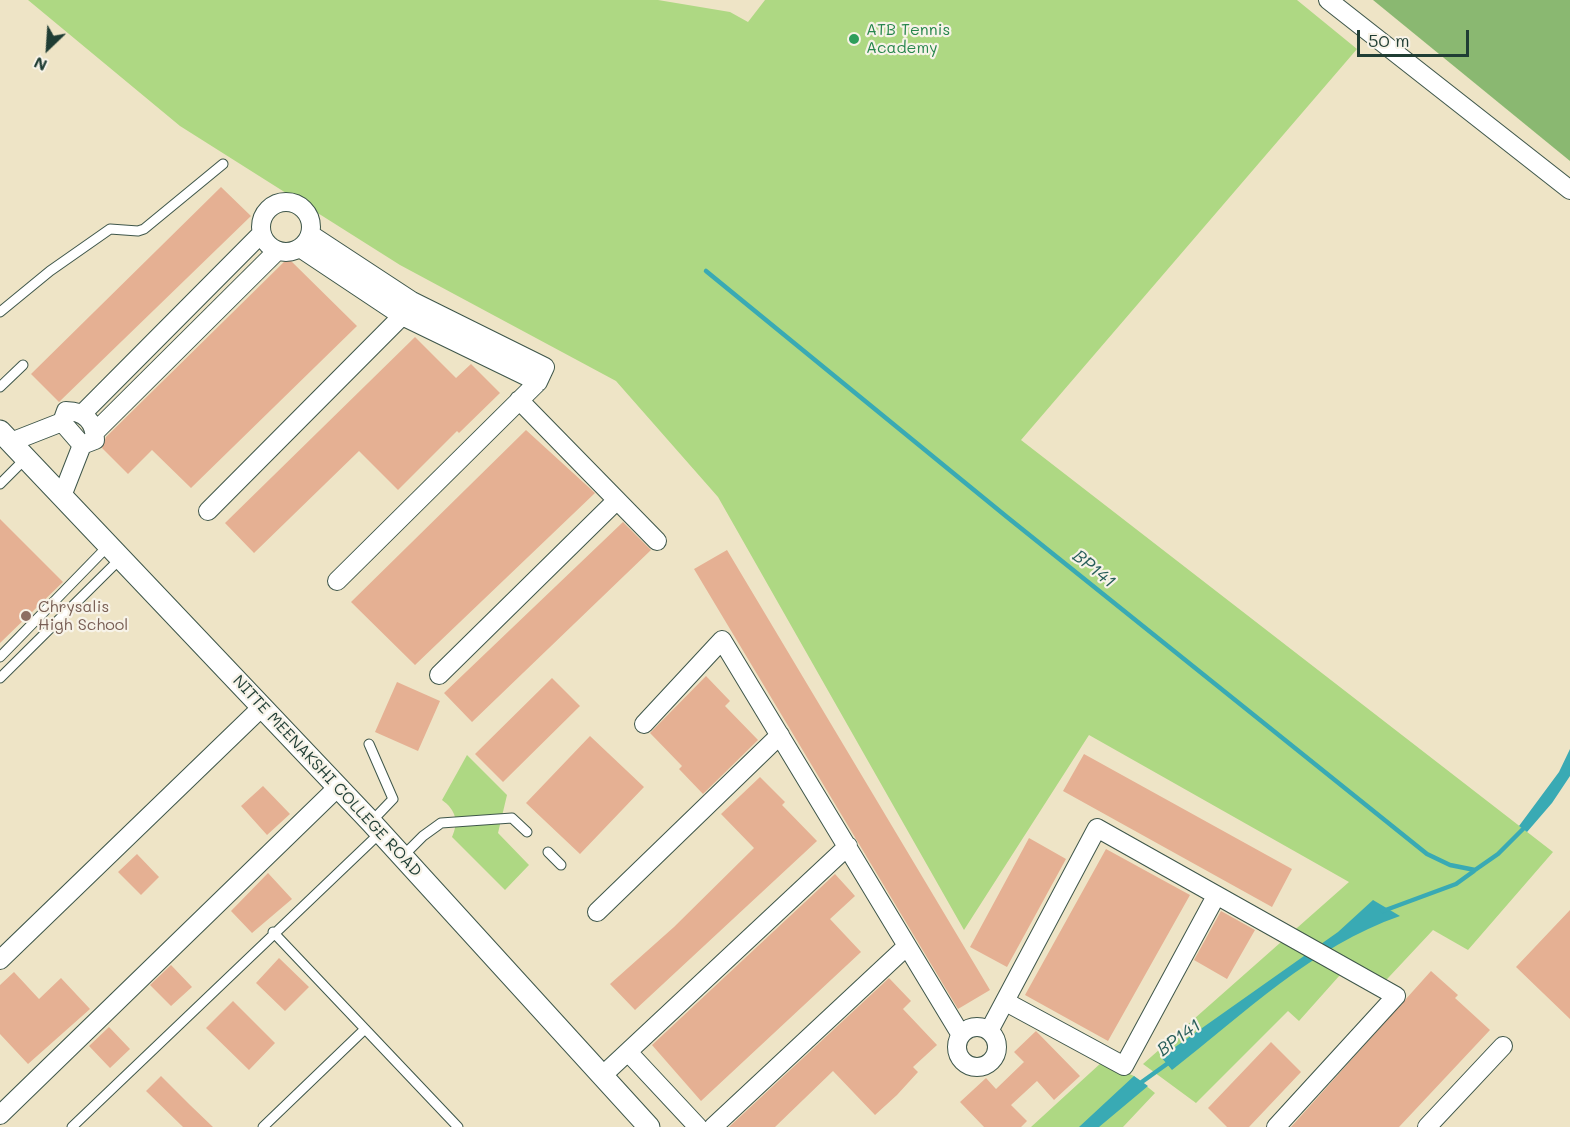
<!DOCTYPE html>
<html>
<head>
<meta charset="utf-8">
<style>
  body { margin:0 }
  #map { position:relative; width:1570px; height:1127px; overflow:hidden; background:#eee4c6; font-family:Mali,sans-serif }
  canvas { display:block }
  .north { position:absolute; left:18px; top:18px; width:60px; height:60px; -webkit-text-stroke:4px #f7f3e8; paint-order:stroke; rotate:205deg; font-size:16px; font-weight:700; line-height:24px; text-align:center; color:#1f3d34 }
  .north::after { content:''; display:block; margin:auto; width:21px; height:27px; background:#1f3d34; clip-path:polygon(50% 0,100% 100%,50% 72%,0 100%) }
  .scale { position:absolute; left:1357px; top:30px; width:112px; height:27px; box-sizing:border-box; border:3px solid #1f3d34; border-top:0; padding-left:8px; font-size:18px; line-height:21px; white-space:nowrap; color:#1f3d34; -webkit-text-stroke:4px #f7f3e8; paint-order:stroke }
</style>
</head>
<body>
<div id="map">
<canvas width="1570" height="1127"></canvas>
<div class="north">N</div>
<div class="scale">50 m</div>
</div>
<script>
const ctx = document.querySelector('canvas').getContext('2d');
ctx.lineJoin = 'round';
function paint(path, color) { ctx.fillStyle = color; ctx.fill(path, 'evenodd'); }
function trace(path, color, width, dash) { ctx.strokeStyle = color; ctx.lineWidth = width; ctx.lineCap = dash ? 'butt' : 'round'; ctx.setLineDash(dash || []); ctx.stroke(path); }
function write(font, color, halo, rows, align = 'center') {
  ctx.font = font + ' Mali,sans-serif'; ctx.lineWidth = 4.5; ctx.setLineDash([]); ctx.textBaseline = 'middle'; ctx.strokeStyle = halo; ctx.fillStyle = color; for (const [text, x, y, turn = 0] of rows) {
    ctx.save(); ctx.translate(x, y); ctx.rotate((+turn || 0) * Math.PI / 180); ctx.textAlign = isNaN(turn) ? turn : align; if (halo) ctx.strokeText(text, 0, 0); ctx.fillText(text, 0, 0); ctx.restore();
  }
}
const green = new Path2D(`
  M 28,0 L 658,0 L 730,12 L 748,22 L 765,0 L 1297,0 L 1357,49 L 1021,440 L 1553,852 L 1468,950 L 1433,930 L 1374,993 L 1348,966 L 1299,1021 L 1288,1011 L 1196,1103 L 1143,1064 L 1349,882 L 1089,735 L 964,930 L 718,497 L 616,381 L 400,265 L 180,126 Z
  M 467,755 L 507,795 L 498,833 L 529,865 L 505,890 L 452,837 C 459,822 456,810 442,800 Z
  M 1102,1062 L 1134,1076 L 1155,1093 L 1123,1127 L 1031,1127 Z`);
const forest = new Path2D(`
  M 1373,0 L 1570,0 L 1570,161 Z`);
const water = new Path2D(`
  M 1570,749 L 1570,776 L 1552,803 L 1527,832 L 1519,826 L 1559,772 Z
  M 1373,900 L 1400,916 C 1313,946 1244,1014 1172,1070 L 1161,1057 L 1338,932 Z
  M 1134,1076 L 1148,1086 L 1099,1127 L 1079,1127 Z`);
const stream = new Path2D(`
  M 706,271 L 1007,517 L 1427,854 L 1450,865 L 1475,870 L 1498,854 L 1527,825
  M 1383,911 L 1456,884 L 1474,871
  M 1139,1084 L 1171,1061`);
const building = new Path2D(`
  M 221,187 L 251,216 L 59,402 L 31,374 Z
  M 288,258 L 357,326 L 191,488 L 152,450 L 128,474 L 102,448 L 106,437 Z
  M 415,337 L 456,378 L 471,364 L 500,393 L 459,433 L 457,431 L 398,490 L 359,451 L 254,553 L 225,523 Z
  M 526,430 L 595,493 L 415,665 L 351,602 Z
  M 0,519 L 63,582 L 0,643 Z
  M 623,522 L 651,550 L 472,722 L 444,693 Z
  M 727,550 L 990,990 L 958,1009 L 694,569 Z
  M 706,676 L 730,701 L 725,706 L 758,740 L 703,794 L 679,769 L 682,766 L 650,733 Z
  M 552,678 L 580,706 L 503,782 L 475,754 Z
  M 397,682 L 440,701 L 418,751 L 375,732 Z
  M 590,736 L 644,787 L 580,854 L 526,803 Z
  M 1084,754 L 1292,869 L 1272,907 L 1063,791 Z
  M 760,777 L 785,802 L 782,805 L 817,841 L 635,1010 L 610,984 L 674,927 L 754,848 L 721,814 Z
  M 263,786 L 290,814 L 267,835 L 241,806 Z
  M 1029,838 L 1066,859 L 1007,967 L 970,947 Z
  M 1106,849 L 1190,895 L 1108,1041 L 1025,995 Z
  M 137,854 L 159,877 L 141,895 L 118,872 Z
  M 268,873 L 292,899 L 252,933 L 231,911 Z
  M 835,874 L 855,896 L 830,919 L 861,952 L 701,1101 L 652,1045 Z
  M 1570,910 L 1570,1019 L 1516,967 Z
  M 1221,911 L 1255,930 L 1227,979 L 1194,960 Z
  M 279,958 L 309,987 L 285,1011 L 256,983 Z
  M 171,965 L 192,987 L 171,1006 L 150,985 Z
  M 1431,971 L 1458,995 L 1455,998 L 1490,1030 L 1399,1127 L 1291,1127 Z
  M 14,972 L 39,999 L 61,978 L 90,1009 L 28,1064 L 0,1034 L 0,985 Z
  M 889,978 L 911,1001 L 903,1009 L 937,1045 L 913,1067 L 918,1072 L 897,1095 L 875,1115 L 833,1071 L 775,1127 L 729,1127 Z
  M 233,1001 L 275,1043 L 249,1070 L 206,1028 Z
  M 109,1027 L 130,1049 L 110,1068 L 89,1046 Z
  M 1036,1031 L 1080,1076 L 1054,1100 L 1037,1081 L 1011,1105 L 1027,1121 L 1021,1127 L 984,1127 L 960,1102 L 986,1078 L 996,1089 L 1024,1062 L 1014,1052 Z
  M 1271,1042 L 1301,1072 L 1249,1127 L 1227,1127 L 1208,1108 Z
  M 161,1076 L 190,1105 L 213,1127 L 183,1127 L 146,1091 Z`);
const service = new Path2D(`
  M 0,312 L 50,271 L 110,229 L 138,231 L 144,229 L 223,164
  M 0,387 L 23,365
  M 0,484 L 26,458
  M 0,657 L 109,545
  M 0,678 L 121,558
  M 369,744 L 393,799 L 371,822
  M 548,852 L 561,865
  M 403,856 L 423,836 L 441,823 L 512,818 L 527,832
  M 273,932 L 458,1127
  M 72,1127 L 380,833
  M 263,1127 L 365,1029`);
const minor = new Path2D(`
  M 1328,0 L 1570,190
  M261 227a25 25 0 1 1 50 0a25 25 0 1 1-50 0Z
  M 310,234 L 412,301 L 545,367 L 538,382 L 337,581
  M 300,248 L 402,316 L 538,382
  M 519,400 L 657,541
  M 66,411 C 85,411 95,422 95,440 L 82,445 L 62,422 Z
  M 82,414 L 261,234
  M 95,432 L 277,251
  M 11,442 L 62,422
  M 62,496 L 82,445
  M 208,511 L 402,316 L 412,301
  M 439,675 L 617,500
  M 644,724 L 722,640 L 961,1035
  M 597,912 L 780,735
  M 0,960 L 262,707
  M 1006,1002 L 1124,1066 L 1216,896
  M957 1047a20 20 0 1 1 40 0a20 20 0 1 1-40 0Z
  M 989,1031 L 1097,828 L 1396,996 L 1276,1127
  M 628,1052 L 698,1127
  M 603,1075 L 848,846
  M 0,1115 L 338,787
  M 713,1127 L 907,946
  M 1427,1127 L 1503,1046`);
const tertiary = new Path2D(`
  M 0,431 L 371,822 L 649,1127`);
const markers = [
  [854,39,6,"#2e9e5b"],
  [26,616,6,"#8d6e63"]
];
const leisureNames = [
  ["ATB Tennis",866,30],
  ["Academy",866,48]
];
const educationNames = [
  ["Chrysalis",38,607],
  ["High School",38,625]
];
const streetNames = [
  ["NITTE MEENAKSHI COLLEGE ROAD",327,776,47]
];
const waterNames = [
  ["BP141",1094,569,39],
  ["BP141",1179,1038,-36]
];
paint(green, '#aed883');
paint(forest, '#8ab871');
paint(water, '#39aab4');
trace(stream, '#39aab4', 4.5);
paint(building, '#e5b093');
trace(service, '#3e564a', 11);
trace(minor, '#3e564a', 20);
trace(tertiary, '#3e564a', 23);
trace(service, '#fff', 9);
trace(minor, '#fff', 18);
trace(tertiary, '#fff', 21);
for (const [x, y, r, color] of markers) { const dot = new Path2D(); dot.arc(x, y, r, 0, 2 * Math.PI); ctx.fillStyle = color; ctx.fill(dot); trace(dot, '#f7f3e8', 2); }
write('16px', '#27864d', '#f7f3e8', leisureNames, 'left');
write('16px', '#785e54', '#f7f3e8', educationNames, 'left');
write('16px', '#1f3d34', '#f7f3e8', streetNames);
write('italic 18px', '#275e5a', '#f7f3e8', waterNames);
</script>
</body>
</html>
